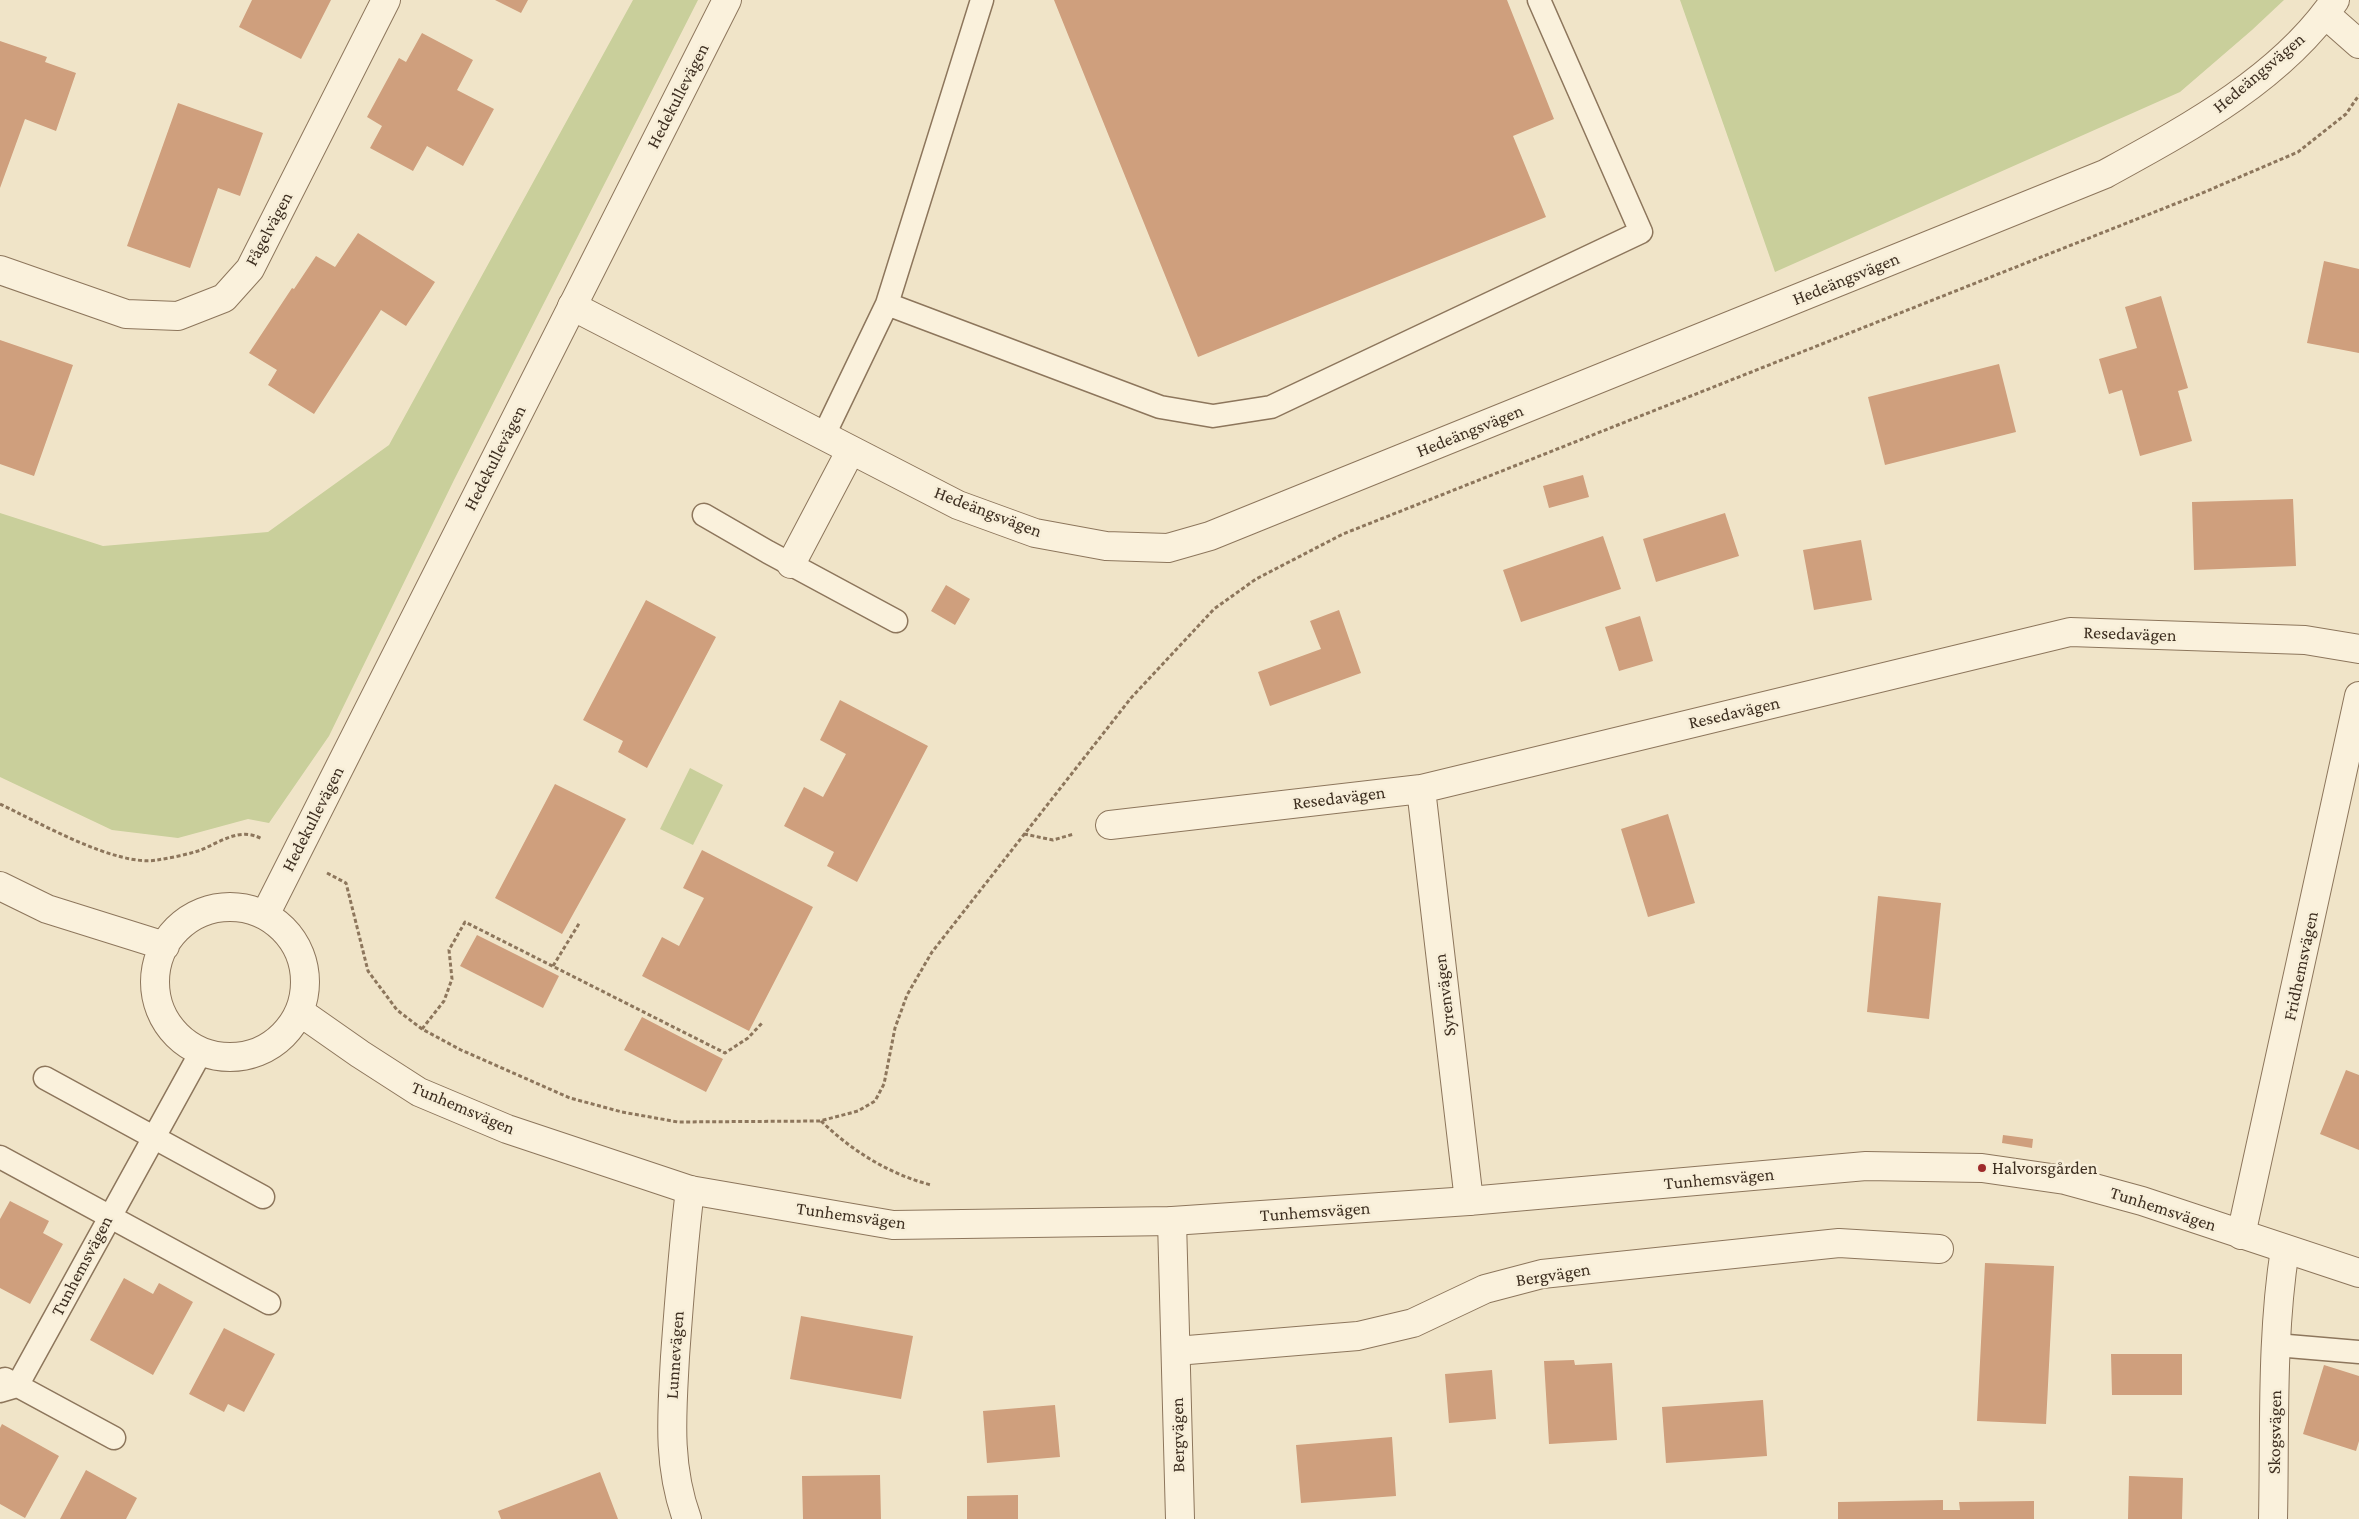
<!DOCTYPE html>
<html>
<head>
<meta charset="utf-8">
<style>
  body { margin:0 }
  canvas { display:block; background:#f0e4c8 }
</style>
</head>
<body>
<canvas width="2359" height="1519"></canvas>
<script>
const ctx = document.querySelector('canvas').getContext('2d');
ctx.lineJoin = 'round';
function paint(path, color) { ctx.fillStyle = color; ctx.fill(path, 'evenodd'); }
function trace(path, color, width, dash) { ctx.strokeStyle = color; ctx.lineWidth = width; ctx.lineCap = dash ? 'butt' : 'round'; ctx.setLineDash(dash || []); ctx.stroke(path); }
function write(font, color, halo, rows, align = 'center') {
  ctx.font = font + ' "Crimson Pro",serif'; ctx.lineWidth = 5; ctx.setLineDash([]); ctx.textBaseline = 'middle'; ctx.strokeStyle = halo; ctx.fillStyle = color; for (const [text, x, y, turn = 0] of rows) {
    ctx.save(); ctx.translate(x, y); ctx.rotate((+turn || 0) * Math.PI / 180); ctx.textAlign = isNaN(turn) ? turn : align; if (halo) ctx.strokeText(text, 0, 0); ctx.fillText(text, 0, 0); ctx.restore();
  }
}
const green = new Path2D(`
  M 633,0 L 698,0 L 454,480 L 329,736 L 269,823 L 248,819 L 178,838 L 112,830 L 0,777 L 0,513 L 103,546 L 268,532 L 389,445 Z
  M 1680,0 L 2284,0 L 2252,30 L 2180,92 L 1775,272 Z
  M 690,768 L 723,785 L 693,845 L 660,829 Z`);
const building = new Path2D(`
  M 252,0 L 331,0 L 301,59 L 239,27 Z
  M 495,0 L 528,0 L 521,13 Z
  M 1054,0 L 1507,0 L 1554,119 L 1513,136 L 1546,217 L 1198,357 Z
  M 422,33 L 473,60 L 457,90 L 494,109 L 463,166 L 427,146 L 413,171 L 370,148 L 382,126 L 367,117 L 399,58 L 406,62 Z
  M 0,41 L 47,57 L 45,62 L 76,73 L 56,131 L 25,119 L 0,188 Z
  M 178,103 L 263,133 L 240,196 L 218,188 L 190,268 L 127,246 Z
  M 358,233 L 435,282 L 406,326 L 381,310 L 314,414 L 268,385 L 277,370 L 249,353 L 292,288 L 294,289 L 316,256 L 335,267 Z
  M 2324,261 L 2359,269 L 2359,353 L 2307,343 Z
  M 2161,296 L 2188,388 L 2178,391 L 2192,441 L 2140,456 L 2122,390 L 2109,394 L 2099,359 L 2137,348 L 2125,307 Z
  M 0,340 L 73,365 L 34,476 L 0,464 Z
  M 1999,364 L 2016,432 L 1885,465 L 1868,397 Z
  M 1583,475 L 1589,497 L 1549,508 L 1543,486 Z
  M 2293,499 L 2296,566 L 2194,570 L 2192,502 Z
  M 1725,513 L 1739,556 L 1656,582 L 1643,539 Z
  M 1603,536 L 1621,589 L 1521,622 L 1503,570 Z
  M 1861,540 L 1872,600 L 1814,610 L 1803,550 Z
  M 946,585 L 970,599 L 955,625 L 931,611 Z
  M 646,600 L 716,637 L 647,768 L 618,752 L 623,741 L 583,720 Z
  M 1339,610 L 1361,673 L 1270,706 L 1258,672 L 1321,649 L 1310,621 Z
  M 1640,616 L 1653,661 L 1619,671 L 1605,627 Z
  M 840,700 L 928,746 L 857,882 L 827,866 L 834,852 L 784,826 L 804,787 L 823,797 L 846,754 L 820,740 Z
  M 555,784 L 626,819 L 562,934 L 495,898 Z
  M 1668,814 L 1695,903 L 1648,917 L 1621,829 Z
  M 702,850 L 813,907 L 749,1031 L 642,976 L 662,937 L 679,946 L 704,898 L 683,888 Z
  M 1878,896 L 1941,903 L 1929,1019 L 1867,1012 Z
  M 477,935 L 559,976 L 543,1008 L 460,966 Z
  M 642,1017 L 723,1059 L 706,1092 L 624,1050 Z
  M 2346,1070 L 2359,1075 L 2359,1150 L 2320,1134 Z
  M 2003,1135 L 2033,1139 L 2032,1148 L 2002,1143 Z
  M 10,1201 L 49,1221 L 43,1233 L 63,1244 L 30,1304 L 0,1288 L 0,1219 Z
  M 1985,1263 L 2054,1266 L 2046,1424 L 1977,1421 Z
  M 124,1278 L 153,1294 L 159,1283 L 193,1302 L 153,1375 L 90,1340 Z
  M 801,1316 L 913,1336 L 901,1399 L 790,1379 Z
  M 224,1328 L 275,1354 L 244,1412 L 228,1404 L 224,1412 L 189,1394 Z
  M 2111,1354 L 2182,1354 L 2182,1395 L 2112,1395 Z
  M 1574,1360 L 1575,1365 L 1612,1363 L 1617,1440 L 1549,1444 L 1544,1361 Z
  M 2324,1365 L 2359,1376 L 2359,1441 L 2356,1451 L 2303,1434 Z
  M 1492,1370 L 1496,1419 L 1449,1423 L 1445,1374 Z
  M 1763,1400 L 1767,1456 L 1666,1463 L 1662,1407 Z
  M 1055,1405 L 1060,1457 L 987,1463 L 983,1411 Z
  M 2,1424 L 59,1456 L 25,1518 L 0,1504 L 0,1428 Z
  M 1392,1437 L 1396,1496 L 1301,1503 L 1296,1445 Z
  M 86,1470 L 137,1498 L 126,1519 L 60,1519 Z
  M 600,1472 L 618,1519 L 501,1519 L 498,1511 Z
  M 880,1475 L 881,1519 L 803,1519 L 802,1476 Z
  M 2129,1476 L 2183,1478 L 2182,1519 L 2128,1519 Z
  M 1018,1495 L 1018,1519 L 967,1519 L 967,1496 Z
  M 1943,1500 L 1943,1510 L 1960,1510 L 1959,1502 L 2034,1501 L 2034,1519 L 1838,1519 L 1838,1502 Z`);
const path = new Path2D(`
  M 0,804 C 38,822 116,867 157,860 C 170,858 185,855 198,851 C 220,843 239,826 262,839
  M 1024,834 L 1053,840 L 1074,834
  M 327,873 L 346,883 L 368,971 L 397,1010 L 422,1029 L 461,1050 L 570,1098 L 622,1112 L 678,1122 L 820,1121 L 858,1111 L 875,1101 L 884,1084 L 895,1028 L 907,995 L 932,952 L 1131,698 L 1214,609 L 1256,579 L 1343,534 L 2200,194 L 2298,152 L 2346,114 L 2359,95
  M 553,966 L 580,922
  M 422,1029 L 444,1001 L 452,979 L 449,950 L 465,922 L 725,1053 L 748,1038 L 763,1022
  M 821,1121 C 852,1151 889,1174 931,1185`);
const service = new Path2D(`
  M 887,304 L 982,0
  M 823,437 L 887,304 L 1160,407 L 1213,416 L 1271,407 L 1641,232 L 1539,0
  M 704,515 L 768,552 L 896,621
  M 45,1078 L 263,1197
  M 0,1157 L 269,1303
  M 2276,1345 L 2359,1352
  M 5,1379 L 114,1438
  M 0,1391 L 17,1386 L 201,1052`);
const minor = new Path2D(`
  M 2325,14 L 2359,44
  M 0,270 L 126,314 L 178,316 L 224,298 L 250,269 L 386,0
  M 572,306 L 958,505 L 1035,533 L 1106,546 L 1168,548 L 1210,536 L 2105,174 C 2187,129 2281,79 2335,0
  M 791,564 L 851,450
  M 1421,789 L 1469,1201
  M 1110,825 L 1421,789 L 2070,632 L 2305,640 L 2359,649
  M 1172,1221 L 1180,1519
  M 2241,1235 L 2359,696
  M 1176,1351 L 1358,1336 L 1413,1323 L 1485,1289 L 1542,1274 L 1839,1243 L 1939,1249
  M 687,1519 C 667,1464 672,1413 675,1357 C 679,1301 683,1246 690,1190
  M 2273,1519 C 2275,1429 2271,1338 2285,1249`);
const tertiary = new Path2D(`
  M 0,886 L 47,909 L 165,946
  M155 982a75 75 0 1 1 150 0a75 75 0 1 1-150 0Z
  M 265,915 L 727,0
  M 300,1012 L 360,1054 L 419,1092 L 507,1129 L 690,1190 L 893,1225 L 1172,1221 L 1469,1201 L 1866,1166 L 1982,1168 L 2065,1180 L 2142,1201 L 2359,1273`);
const markers = [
  [1982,1168,5,"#9e2a2b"]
];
const streetNames = [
  ["Hedeängsvägen",2259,73,-40],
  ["Hedekullevägen",678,96,-63],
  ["Fågelvägen",269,229,-62],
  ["Hedeängsvägen",1846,279,-22],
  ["Hedeängsvägen",1470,431,-22],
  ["Hedekullevägen",495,458,-63],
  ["Hedeängsvägen",988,512,21],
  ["Resedavägen",2130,634,2],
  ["Resedavägen",1734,713,-13],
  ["Resedavägen",1339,798,-7],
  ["Hedekullevägen",313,819,-63],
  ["Fridhemsvägen",2301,966,-78],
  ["Syrenvägen",1445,995,-97],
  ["Tunhemsvägen",463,1108,23],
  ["Tunhemsvägen",1719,1179,-5],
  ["Tunhemsvägen",2163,1209,18],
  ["Tunhemsvägen",1315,1212,-4],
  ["Tunhemsvägen",851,1216,8],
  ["Tunhemsvägen",82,1266,-62],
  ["Bergvägen",1553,1275,-9],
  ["Lunnevägen",675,1355,-86],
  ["Skogsvägen",2275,1432,-89],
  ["Bergvägen",1178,1435,-91]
];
const poiNames = [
  ["Halvorsgården",1992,1168]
];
paint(green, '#c9cf9b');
paint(building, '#cf9f7d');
trace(service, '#8d765c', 25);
trace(minor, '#8d765c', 30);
trace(tertiary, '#8d765c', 30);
trace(path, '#8d765c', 3, [4, 2.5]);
trace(service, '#faf1dc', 22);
trace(minor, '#faf1dc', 28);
trace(tertiary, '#faf1dc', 28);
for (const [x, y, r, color] of markers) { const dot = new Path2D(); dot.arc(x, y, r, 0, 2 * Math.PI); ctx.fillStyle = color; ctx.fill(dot); trace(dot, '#f7eed8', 2); }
write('18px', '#3d2e20', '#f7eed8', streetNames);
write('18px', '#3d2e20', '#f7eed8', poiNames, 'left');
</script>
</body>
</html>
